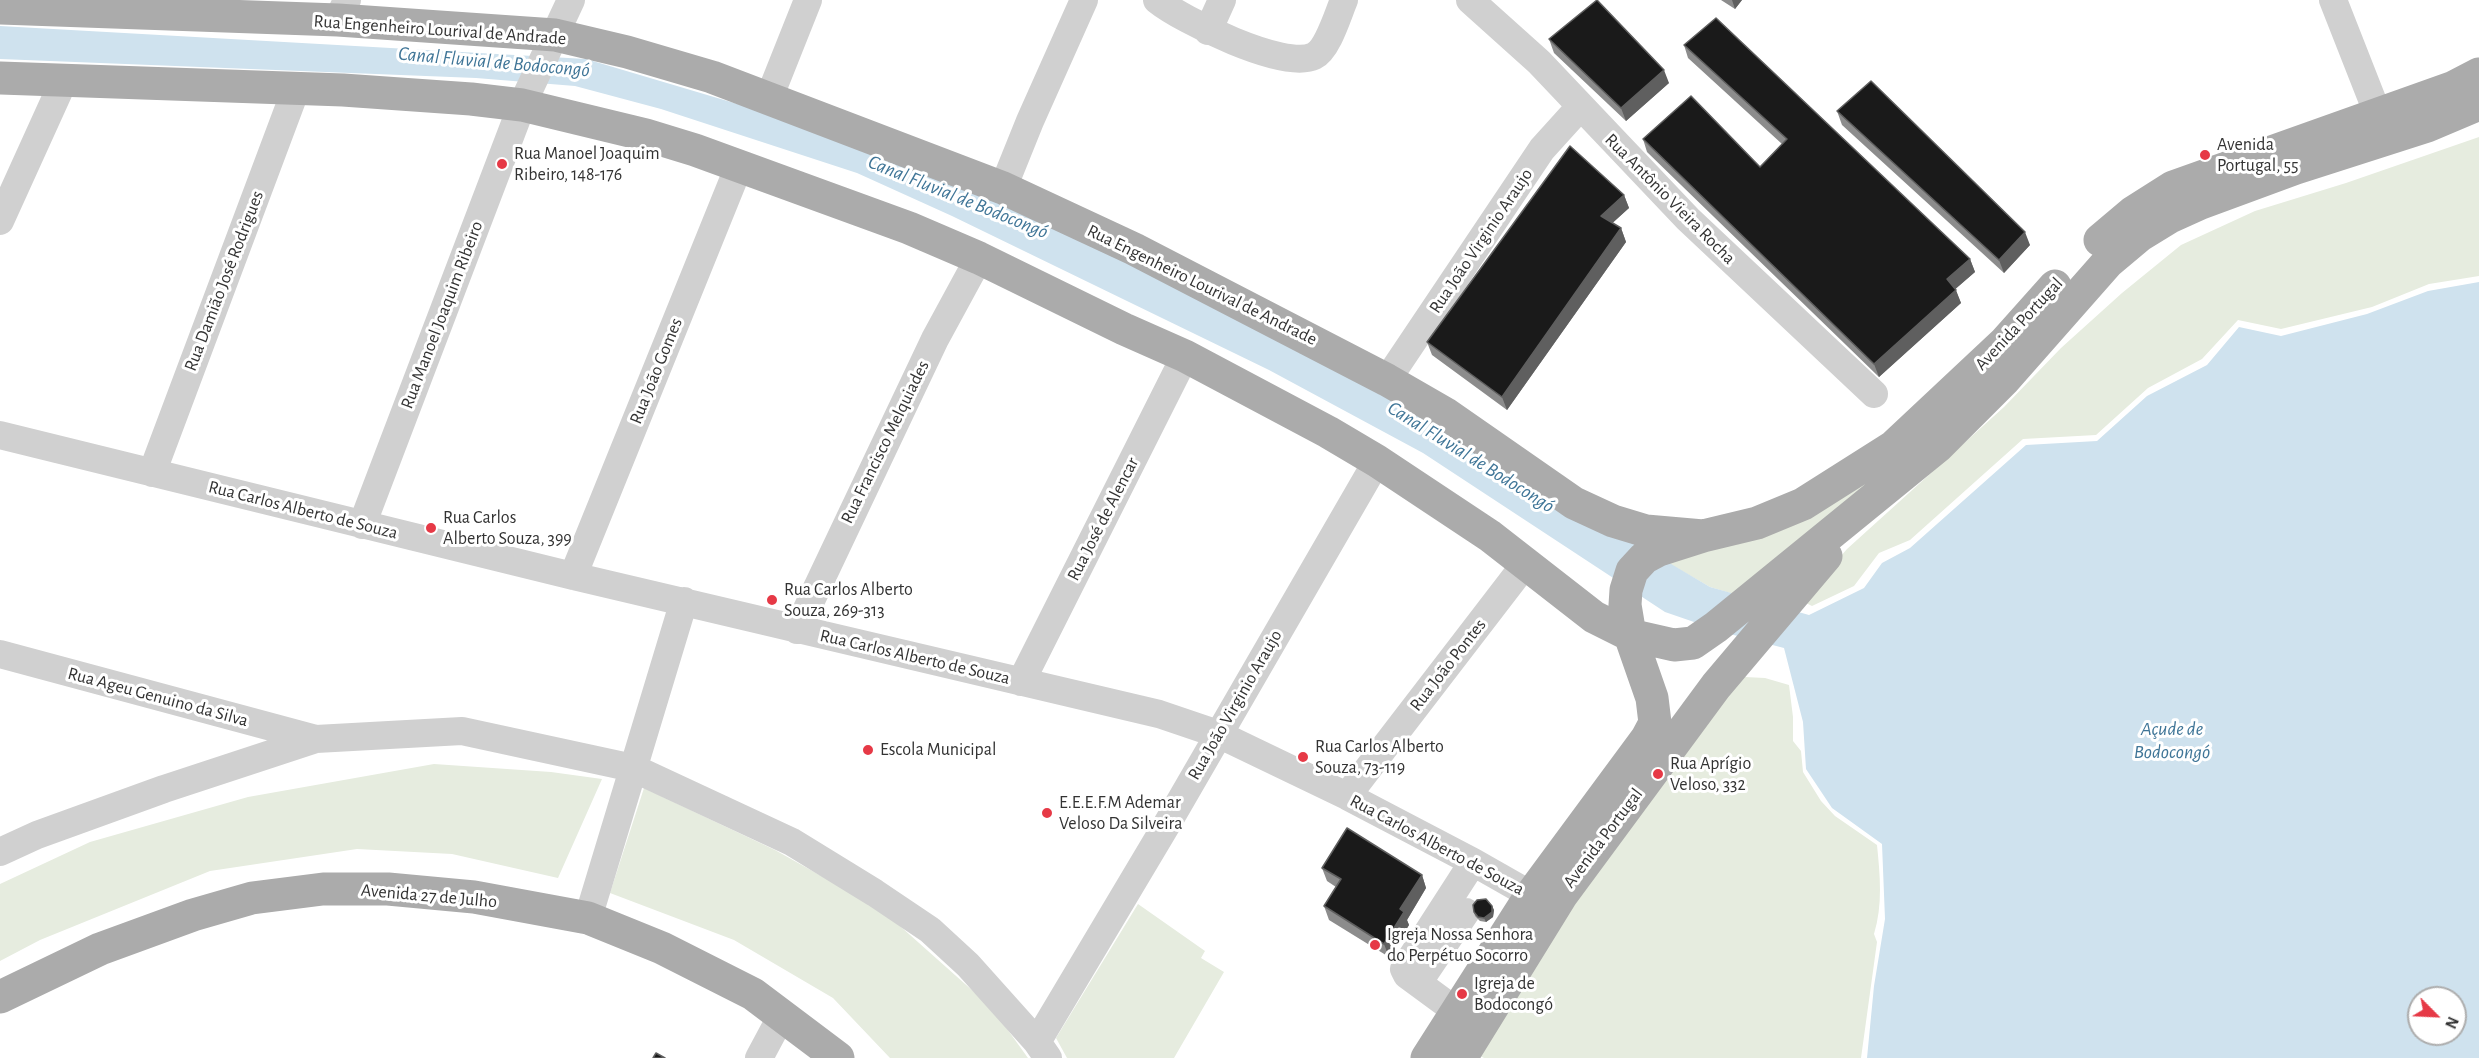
<!DOCTYPE html>
<html>
<head>
<meta charset="utf-8">
<style>
  body { margin:0 }
  #map { position:relative; width:2479px; height:1058px; overflow:hidden; background:#fff; font-family:"Alegreya Sans",sans-serif }
  canvas { display:block }
  .north { position:absolute; left:2407px; top:986px; width:60px; height:60px; box-sizing:border-box; background:#fff; border:2px solid #adadad; border-radius:50%; rotate:114deg; font-size:16px; font-weight:700; line-height:24px; text-align:center; color:#333 }
  .north::after { content:''; display:block; margin:auto; width:21px; height:27px; background:#e63946; clip-path:polygon(50% 0,100% 100%,50% 72%,0 100%) }
</style>
</head>
<body>
<div id="map">
<canvas width="2479" height="1058"></canvas>
<div class="north">N</div>
</div>
<script>
const ctx = document.querySelector('canvas').getContext('2d');
ctx.lineJoin = 'round';
function paint(path, color) { ctx.fillStyle = color; ctx.fill(path, 'evenodd'); }
function trace(path, color, width, dash) { ctx.strokeStyle = color; ctx.lineWidth = width; ctx.lineCap = dash ? 'butt' : 'round'; ctx.setLineDash(dash || []); ctx.stroke(path); }
function write(font, color, halo, rows, align = 'center') {
  ctx.font = font + ' "Alegreya Sans",sans-serif'; ctx.lineWidth = 6; ctx.setLineDash([]); ctx.textBaseline = 'middle'; ctx.strokeStyle = halo; ctx.fillStyle = color; for (const [text, x, y, turn = 0] of rows) {
    ctx.save(); ctx.translate(x, y); ctx.rotate((+turn || 0) * Math.PI / 180); ctx.textAlign = isNaN(turn) ? turn : align; if (halo) ctx.strokeText(text, 0, 0); ctx.fillText(text, 0, 0); ctx.restore();
  }
}
const green = new Path2D(`
  M 2479,137 L 2479,276 L 2429,284 L 2372,307 L 2281,329 L 2238,320 L 2202,359 L 2148,388 L 2096,435 L 2023,439 L 1910,540 L 1879,553 L 1854,586 L 1812,606 L 1802,601 L 1847,549 L 2004,407 L 2061,348 L 2122,293 L 2181,245 L 2255,211 L 2346,183 Z
  M 2174,211 L 2019,356 L 1740,596 L 1710,587 L 1663,560 L 1795,516 Z
  M 1745,677 L 1765,678 L 1789,685 L 1793,717 L 1793,741 L 1801,751 L 1803,772 L 1821,801 L 1835,816 L 1877,845 C 1880,875 1883,905 1874,934 L 1877,942 L 1861,1058 L 1484,1058 L 1480,1056 L 1547,935 L 1723,696 Z
  M 434,764 L 551,772 L 602,779 L 558,878 L 452,854 L 357,849 L 210,871 L 40,940 L 0,961 L 0,884 L 90,842 L 248,797 Z
  M 644,788 L 775,850 L 882,910 L 992,1008 L 1028,1058 L 890,1058 L 833,998 L 734,940 L 610,893 Z
  M 1138,904 L 1205,951 L 1201,958 L 1224,972 L 1174,1058 L 1067,1058 L 1056,1038 Z`);
const water = new Path2D(`
  M 0,26 L 586,59 L 869,143 L 1294,341 L 1710,587 L 1809,615 L 1864,588 L 1882,563 L 1910,548 L 2026,445 L 2097,441 L 2147,396 L 2207,365 L 2239,327 L 2281,336 L 2367,314 L 2428,291 L 2479,282 L 2479,1058 L 1867,1058 L 1874,986 L 1885,919 L 1882,844 L 1832,808 L 1806,769 L 1803,722 L 1784,648 L 1726,633 L 1665,612 L 1423,453 L 1269,370 L 952,216 L 857,173 L 661,109 L 575,86 L 476,78 L 0,59 ZM 2419,998 L 2455,998 L 2455,1034 L 2419,1034 Z`);
const minor = new Path2D(`
  M 1157,0 C 1182,20 1284,71 1314,56 C 1328,49 1338,14 1344,0
  M 1470,0 L 1539,62 L 1688,219 L 1874,394
  M 2333,0 L 2377,112
  M 338,20 L 347,0
  M 1208,31 L 1222,0
  M 769,98 L 808,0
  M 1003,188 L 1030,121 L 1084,0
  M 0,221 L 64,80
  M 1387,380 L 1542,149 L 1580,107
  M 0,435 L 573,576 L 1159,714 L 1218,734 L 1347,796 L 1473,862 L 1531,895 L 1548,911
  M 152,473 L 296,89
  M 362,525 L 522,105 L 571,0
  M 573,576 L 739,166
  M 797,630 L 935,339 L 979,258
  M 0,654 L 316,739
  M 1021,682 L 1185,356
  M 1347,796 L 1526,563
  M 0,852 L 37,835 L 164,789 L 316,739 L 462,731 L 633,768 L 792,842 L 875,893 L 930,930 L 968,965 L 1037,1042 L 1048,1058
  M 588,918 L 684,601
  M 1418,983 L 1466,912
  M 1456,1011 L 1407,975 L 1404,969 L 1473,862
  M 1037,1042 L 1167,824 L 1377,461
  M 759,1058 L 782,1015`);
const major = new Path2D(`
  M 0,8 L 338,20 L 555,35 L 627,52 L 712,77 L 1003,188 L 1134,249 L 1387,380 L 1446,414 L 1574,503 L 1613,521 L 1646,531 L 1703,536
  M 0,78 L 343,90 L 471,99 L 522,105 L 646,135 L 695,150 L 909,228 L 979,258 L 1124,329 L 1185,356 L 1328,432 L 1377,461 L 1490,536 L 1594,617 L 1630,635 L 1674,645 L 1693,643 L 1716,627 L 1937,447 L 2004,380 L 2108,262 L 2139,236 L 2170,217 L 2201,203 L 2296,168 L 2427,126 L 2479,104
  M 2100,240 L 2132,213 L 2173,187 L 2454,87 L 2479,74
  M 0,997 L 100,949 L 193,915 L 252,898 L 323,889 L 388,889 L 474,897 L 588,918 L 662,948 L 753,994 L 838,1058
  M 1427,1058 L 1531,895 L 1647,738 L 1655,723 L 1652,698 L 1630,635 L 1625,605 L 1626,590 L 1632,571 L 1644,558 L 1659,550 L 1703,536 L 1757,523 L 1803,504 L 1893,447 L 2005,342 L 2055,286
  M 1461,1058 L 1561,896 L 1716,686 L 1826,556`);
const wall = new Path2D(`
  M 1721,0 L 1742,0 L 1735,9 Z
  M 1549,39 L 1669,83 L 1626,121 L 1554,53 Z
  M 1684,45 L 1970,259 L 1975,272 L 1955,289 L 1961,303 L 1879,377 L 1647,152 L 1643,139 L 1760,167 L 1782,144 L 1688,58 Z
  M 1837,111 L 2030,245 L 2004,273 L 1842,125 Z
  M 1624,195 L 1629,208 L 1612,223 L 1621,228 L 1626,242 L 1507,410 L 1432,355 L 1427,342 Z
  M 1322,868 L 1422,875 L 1426,888 L 1407,920 L 1409,925 L 1389,957 L 1329,920 L 1324,906 L 1336,887 L 1327,881 Z
  M 1492,906 L 1494,910 L 1493,917 L 1486,922 L 1480,921 L 1475,916 L 1474,912 Z`);
const shadedWall = new Path2D(`
  M 1732,0 L 1742,0 L 1735,9 Z
  M 1664,70 L 1669,83 L 1626,121 L 1621,108 Z
  M 1624,195 L 1629,208 L 1606,229 L 1601,216 Z
  M 1621,228 L 1626,242 L 1507,410 L 1502,397 Z
  M 2025,232 L 2030,245 L 2004,273 L 1999,260 Z
  M 1970,259 L 1975,272 L 1952,292 L 1947,279 Z
  M 1956,290 L 1961,303 L 1879,377 L 1874,364 Z
  M 1422,875 L 1426,888 L 1407,920 L 1409,925 L 1389,957 L 1384,944 L 1400,909 Z
  M 1492,906 L 1494,910 L 1493,917 L 1486,922 L 1484,918 Z`);
const building = new Path2D(`
  M 1597,0 L 1664,70 L 1621,108 L 1549,39 Z
  M 1716,18 L 1970,259 L 1947,279 L 1956,290 L 1874,364 L 1643,139 L 1691,96 L 1760,167 L 1787,139 L 1684,45 Z
  M 1871,81 L 2025,232 L 1999,260 L 1837,111 Z
  M 1570,146 L 1624,195 L 1601,216 L 1621,228 L 1502,397 L 1427,342 Z
  M 1347,828 L 1422,875 L 1400,909 L 1404,912 L 1384,944 L 1324,906 L 1341,879 L 1322,868 Z
  M 1486,899 L 1492,906 L 1492,912 L 1484,918 L 1478,917 L 1474,912 L 1473,905 L 1477,900 Z
  M 656,1053 L 665,1058 L 653,1058 Z`);
const markers = [
  [2205,155,6,"#e63946"],
  [502,164,6,"#e63946"],
  [431,528,6,"#e63946"],
  [772,600,6,"#e63946"],
  [868,750,6,"#e63946"],
  [1303,757,6,"#e63946"],
  [1658,774,6,"#e63946"],
  [1047,813,6,"#e63946"],
  [1375,945,6,"#e63946"],
  [1462,994,6,"#e63946"]
];
const streetNames = [
  ["Rua Engenheiro Lourival de Andrade",440,30,4],
  ["Rua Antônio Vieira Rocha",1670,199,45],
  ["Rua João Virginio Araujo",1481,241,-56],
  ["Rua Damião José Rodrigues",224,281,-69],
  ["Rua Engenheiro Lourival de Andrade",1202,285,26],
  ["Rua Manoel Joaquim Ribeiro",442,315,-69],
  ["Avenida Portugal",2019,324,-47],
  ["Rua João Gomes",656,371,-68],
  ["Rua Francisco Melquiades",885,442,-64],
  ["Rua Carlos Alberto de Souza",303,510,14],
  ["Rua José de Alencar",1103,519,-63],
  ["Rua Carlos Alberto de Souza",915,657,13],
  ["Rua João Pontes",1448,665,-52],
  ["Rua Ageu Genuino da Silva",158,697,15],
  ["Rua João Virginio Araujo",1235,705,-60],
  ["Avenida Portugal",1603,838,-53],
  ["Rua Carlos Alberto de Souza",1437,845,28],
  ["Avenida 27 de Julho",429,896,5]
];
const poiNames = [
  ["Avenida",2217,145],
  ["Portugal, 55",2217,166],
  ["Rua Manoel Joaquim",514,154],
  ["Ribeiro, 148-176",514,175],
  ["Rua Carlos",443,518],
  ["Alberto Souza, 399",443,539],
  ["Rua Carlos Alberto",784,590],
  ["Souza, 269-313",784,611],
  ["Rua Carlos Alberto",1315,747],
  ["Souza, 73-119",1315,768],
  ["Escola Municipal",880,750],
  ["Rua Aprígio",1670,764],
  ["Veloso, 332",1670,785],
  ["E.E.E.F.M Ademar",1059,803],
  ["Veloso Da Silveira",1059,824],
  ["Igreja Nossa Senhora",1387,935],
  ["do Perpétuo Socorro",1387,956],
  ["Igreja de",1474,984],
  ["Bodocongó",1474,1005]
];
const waterNames = [
  ["Canal Fluvial de Bodocongó",494,62,5],
  ["Canal Fluvial de Bodocongó",958,197,22],
  ["Canal Fluvial de Bodocongó",1471,457,32],
  ["Açude de",2172,729],
  ["Bodocongó",2172,752]
];
paint(green, '#e6ecdf');
paint(water, '#cfe2ee');
trace(minor, '#d0d0d0', 28);
trace(major, '#ababab', 33);
paint(wall, '#8c8c8c');
paint(shadedWall, '#5f5f5f');
paint(building, '#1a1a1a');
trace(building, '#5f5f5f', 1.5);
for (const [x, y, r, color] of markers) { const dot = new Path2D(); dot.arc(x, y, r, 0, 2 * Math.PI); ctx.fillStyle = color; ctx.fill(dot); trace(dot, '#fff', 2); }
write('18px', '#333', '#fff', streetNames);
write('18px', '#333', '#fff', poiNames, 'left');
write('italic 20px', '#3f7597', '#fff', waterNames);
</script>
</body>
</html>
